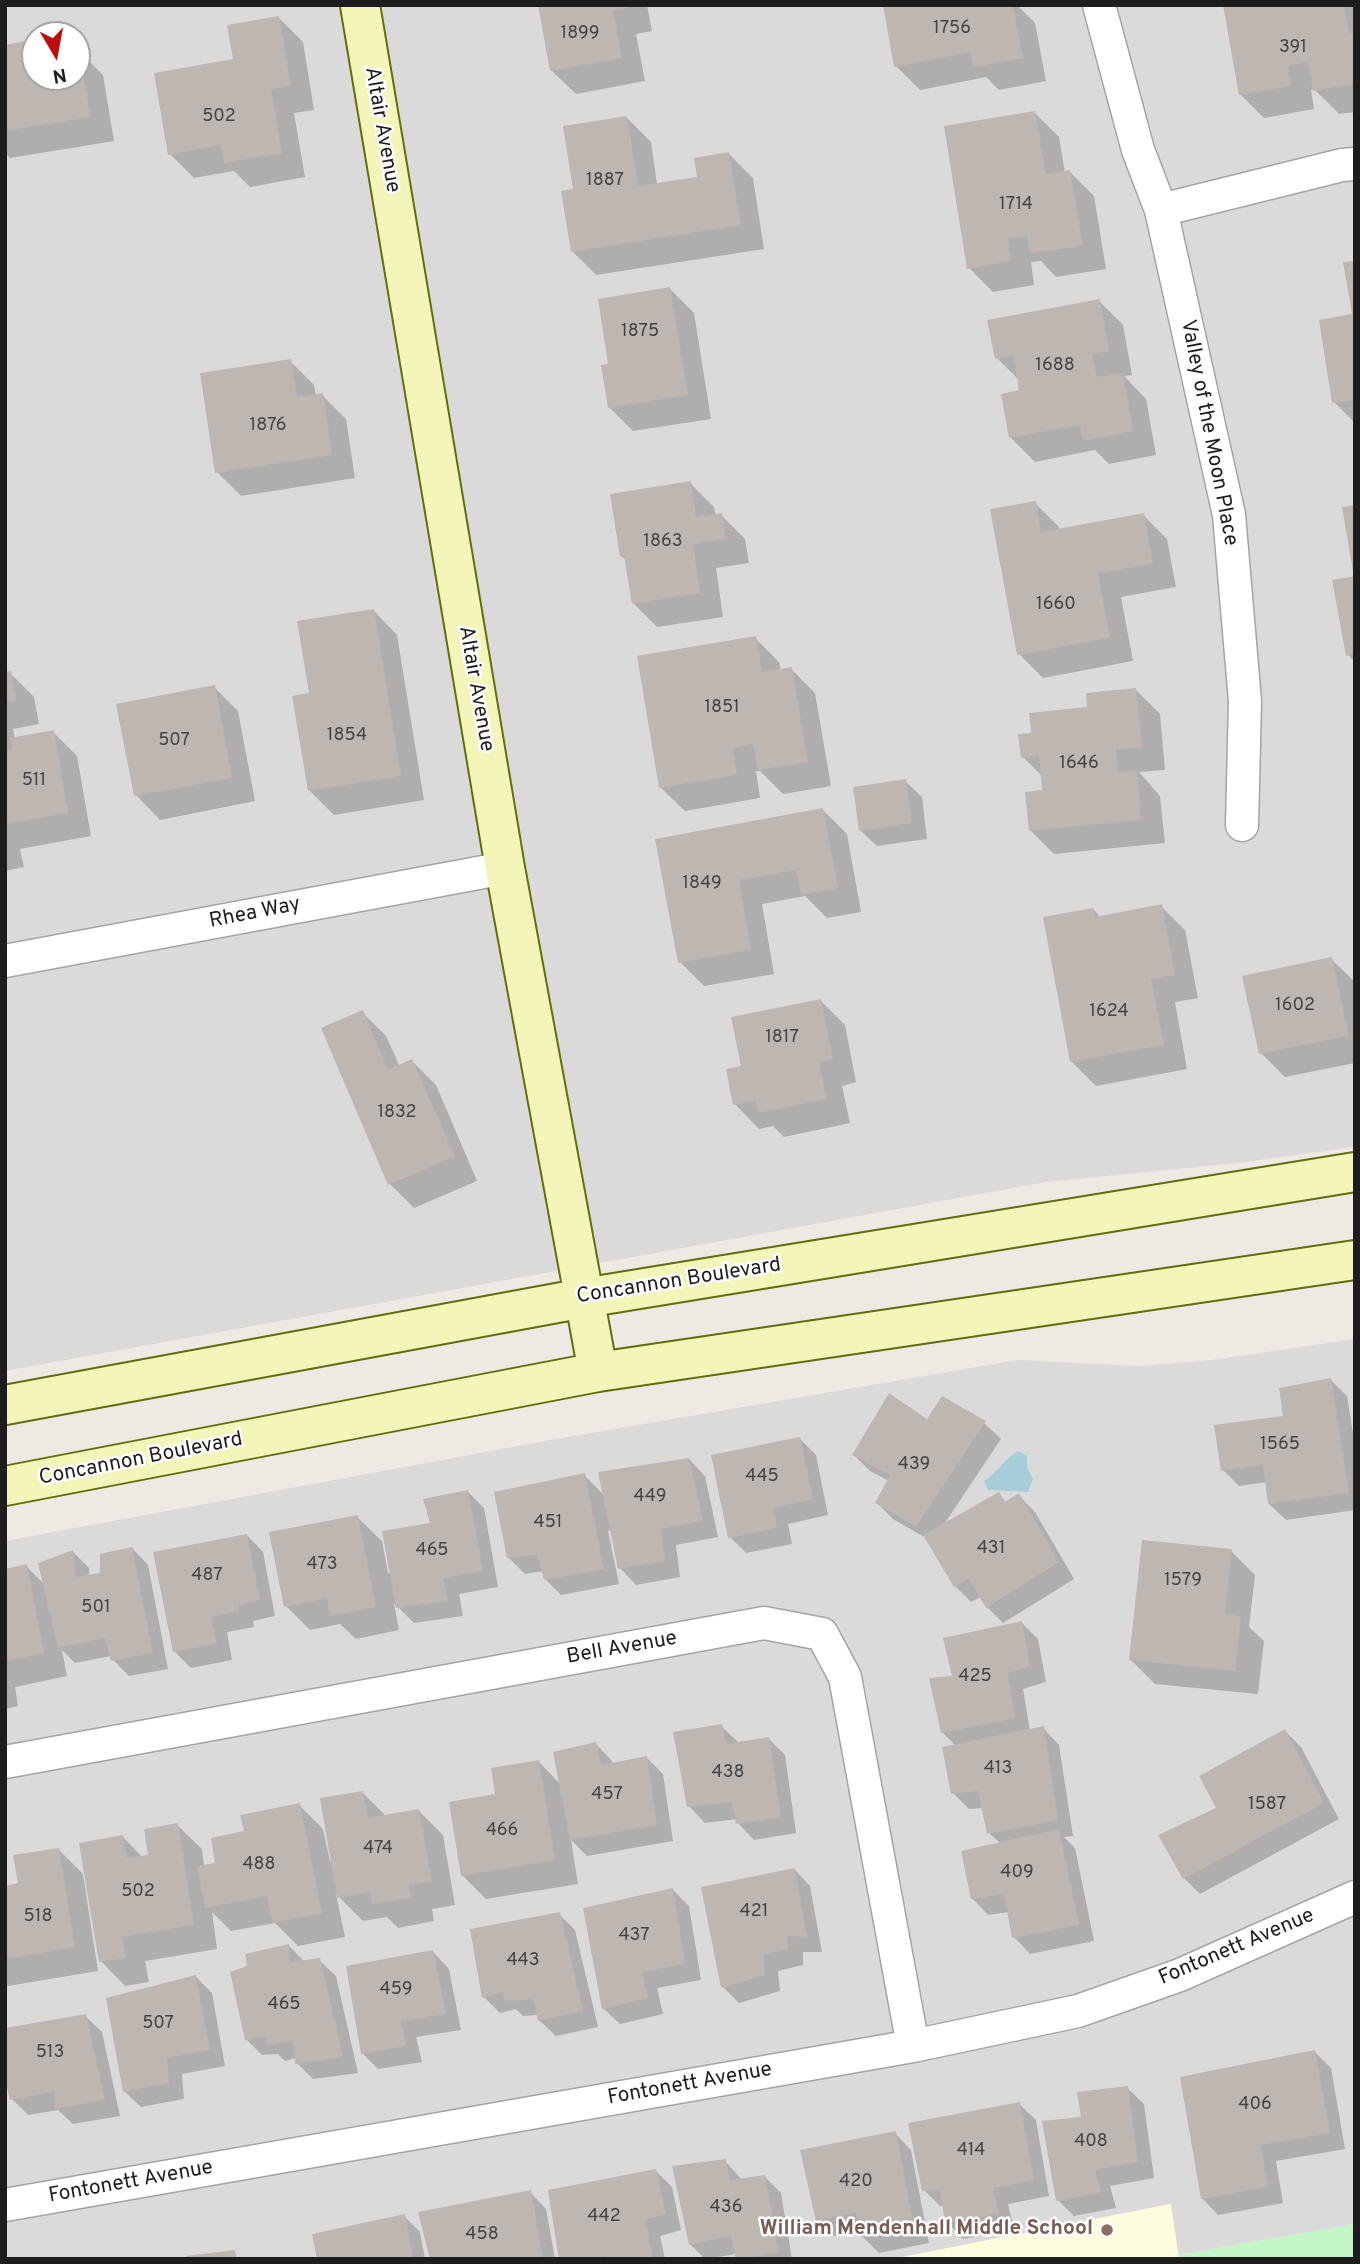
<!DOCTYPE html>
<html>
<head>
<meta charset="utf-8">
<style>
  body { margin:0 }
  #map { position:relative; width:1360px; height:2264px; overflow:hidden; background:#eeeae3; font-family:Overpass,sans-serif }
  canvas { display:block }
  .frame { position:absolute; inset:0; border:7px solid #1d1d1d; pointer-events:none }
  .north { position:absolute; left:21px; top:21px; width:70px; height:70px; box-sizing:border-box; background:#fff; border:2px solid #a5a5a5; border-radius:50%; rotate:170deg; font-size:19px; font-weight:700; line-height:28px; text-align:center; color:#1d1d1d }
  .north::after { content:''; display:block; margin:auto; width:24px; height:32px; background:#be0b0e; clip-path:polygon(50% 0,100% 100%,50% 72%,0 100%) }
</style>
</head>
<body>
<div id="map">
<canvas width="1360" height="2264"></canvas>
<div class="frame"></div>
<div class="north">N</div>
</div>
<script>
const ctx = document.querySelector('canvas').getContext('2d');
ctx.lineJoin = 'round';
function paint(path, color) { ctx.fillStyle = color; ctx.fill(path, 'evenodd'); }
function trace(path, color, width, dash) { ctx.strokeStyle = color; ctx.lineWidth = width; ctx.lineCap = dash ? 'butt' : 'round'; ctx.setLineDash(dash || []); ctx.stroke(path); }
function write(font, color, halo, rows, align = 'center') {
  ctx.font = font + ' Overpass,sans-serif'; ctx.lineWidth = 5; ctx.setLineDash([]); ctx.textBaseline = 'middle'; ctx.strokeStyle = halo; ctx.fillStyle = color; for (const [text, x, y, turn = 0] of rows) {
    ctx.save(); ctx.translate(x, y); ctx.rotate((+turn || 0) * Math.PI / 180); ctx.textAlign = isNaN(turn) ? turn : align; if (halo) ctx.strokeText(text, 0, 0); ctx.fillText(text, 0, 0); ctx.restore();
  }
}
const residential = new Path2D(`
  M 5,5 L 1355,5 L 1355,1147 L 1238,1163 L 1046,1182 L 5,1371 ZM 35,35 L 77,35 L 77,77 L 35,77 Z
  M 1355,1339 L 1355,2224 L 1178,2255 L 1170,2204 L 892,2259 L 5,2259 L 5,1541 L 550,1440 L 1018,1360 L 1139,1366 L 1212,1360 Z`);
const education = new Path2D(`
  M 1171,2204 L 1179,2259 L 892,2259 Z`);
const park = new Path2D(`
  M 1355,2224 L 1355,2259 L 1179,2259 L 1178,2255 Z`);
const water = new Path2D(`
  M 1018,1451 L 1027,1456 L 1027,1467 L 1033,1479 L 1028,1492 L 988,1490 L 984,1481 C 999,1472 1003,1460 1018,1451 Z`);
const shadow = new Path2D(`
  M 539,5 L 647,5 L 652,31 L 636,34 L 645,81 L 576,94 L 551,70 Z
  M 884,5 L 1017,5 L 1035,23 L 1046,81 L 999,90 L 986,77 L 920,90 L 896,66 Z
  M 1225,5 L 1355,5 L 1355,112 L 1339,114 L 1314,89 L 1311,90 L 1314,109 L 1264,118 L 1240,94 Z
  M 279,18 L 303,42 L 314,110 L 294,113 L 305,177 L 250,187 L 234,171 L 194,178 L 170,154 L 235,61 Z
  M 35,41 L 35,77 L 77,77 L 79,51 L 103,75 L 114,141 L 10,158 L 5,153 L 5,46 Z
  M 1035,113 L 1059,137 L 1065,173 L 1070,172 L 1094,196 L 1106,269 L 1056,277 L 1041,261 L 1031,262 L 1034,285 L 993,292 L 969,268 Z
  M 627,118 L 651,142 L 657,184 L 699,178 L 729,154 L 753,178 L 764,249 L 596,275 L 572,251 L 575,191 Z
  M 1355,262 L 1355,423 L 1334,402 L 1354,316 Z
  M 670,289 L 694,313 L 711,419 L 633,431 L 609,407 L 610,366 Z
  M 1099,301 L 1123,325 L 1132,375 L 1124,376 L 1146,399 L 1156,455 L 1109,464 L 1095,450 L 1035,462 L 1011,438 L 1021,392 L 1019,380 L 997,358 Z
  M 290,361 L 314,385 L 316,396 L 322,395 L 346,419 L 355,478 L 241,496 L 217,472 Z
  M 690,483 L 714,507 L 716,516 L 721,515 L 745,539 L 749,563 L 716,568 L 723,617 L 657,627 L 633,603 L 627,561 L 621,556 Z
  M 1035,503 L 1059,527 L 1060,530 L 1143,515 L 1167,539 L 1176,587 L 1121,597 L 1133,661 L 1043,678 L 1019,654 Z
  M 1355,578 L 1355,662 L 1348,655 Z
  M 373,610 L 397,635 L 424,800 L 334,815 L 310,791 L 311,694 Z
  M 755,638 L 779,662 L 781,671 L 791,669 L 815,693 L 831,786 L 783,794 L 760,771 L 756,771 L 760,798 L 685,811 L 660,787 Z
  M 5,673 L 10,673 L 34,697 L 39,724 L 13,729 L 15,739 L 53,732 L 77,756 L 91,836 L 20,849 L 24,867 L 5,871 Z
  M 214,687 L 238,711 L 255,801 L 160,820 L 136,795 Z
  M 1136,690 L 1160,714 L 1165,770 L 1139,772 L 1160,796 L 1165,843 L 1054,854 L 1030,830 L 1044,792 L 1043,777 L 1023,757 L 1033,734 Z
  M 905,781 L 922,797 L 927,839 L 877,846 L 860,830 Z
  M 823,810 L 847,834 L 861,912 L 827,918 L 805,896 L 762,904 L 774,974 L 704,986 L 680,962 L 657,840 Z
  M 1161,906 L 1185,930 L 1198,998 L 1175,1002 L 1187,1069 L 1096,1086 L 1072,1062 L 1093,909 L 1100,917 Z
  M 1331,959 L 1355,982 L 1355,1063 L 1285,1077 L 1261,1053 Z
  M 821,1001 L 845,1025 L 856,1082 L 842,1086 L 850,1123 L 784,1137 L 773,1126 L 759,1129 L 735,1104 L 743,1068 Z
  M 362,1012 L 386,1036 L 400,1067 L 412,1061 L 436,1085 L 477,1181 L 414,1208 L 390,1184 Z
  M 1331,1380 L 1347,1396 L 1355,1446 L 1355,1510 L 1286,1520 L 1269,1504 L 1267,1482 L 1239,1486 L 1223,1470 Z
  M 928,1421 L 984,1423 L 1001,1439 L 943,1526 L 998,1494 L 1007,1503 L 1019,1496 L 1035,1512 L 1074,1579 L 1003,1623 L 987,1607 L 981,1597 L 971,1602 L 955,1586 L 926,1538 L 893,1519 L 877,1503 L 889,1481 L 870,1471 L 854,1455 Z
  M 800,1439 L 816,1455 L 828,1515 L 788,1524 L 792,1544 L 746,1553 L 730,1537 Z
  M 689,1459 L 705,1476 L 718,1537 L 676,1545 L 680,1577 L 636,1585 L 620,1568 L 611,1530 L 608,1531 L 619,1584 L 561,1595 L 545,1579 L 543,1571 L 525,1574 L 509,1558 L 584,1475 L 604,1495 Z
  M 468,1492 L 484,1508 L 498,1587 L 459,1594 L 463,1616 L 414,1623 L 394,1603 L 399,1630 L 356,1639 L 340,1624 L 310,1630 L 286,1606 L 357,1517 L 382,1541 L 388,1573 L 391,1573 L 432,1524 Z
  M 247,1535 L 263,1552 L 275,1616 L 253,1621 L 254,1627 L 227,1632 L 232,1660 L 191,1668 L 175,1652 Z
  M 132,1548 L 148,1565 L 168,1669 L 129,1676 L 113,1660 L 111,1656 L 75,1663 L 62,1650 L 67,1676 L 15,1687 L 18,1706 L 5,1709 L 5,1571 L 26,1566 L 45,1585 L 73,1552 L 89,1568 L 89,1576 L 101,1574 Z
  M 1231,1551 L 1255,1575 L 1249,1627 L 1264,1641 L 1258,1694 L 1155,1684 L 1131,1660 Z
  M 1022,1623 L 1038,1639 L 1046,1682 L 1023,1689 L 1030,1731 L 1043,1728 L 1059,1745 L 1073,1836 L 1064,1837 L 1075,1848 L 1094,1941 L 1030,1954 L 1014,1937 L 1009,1912 L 988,1915 L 972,1898 L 1001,1844 L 989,1833 L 984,1808 L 969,1809 L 953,1793 L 956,1746 L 942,1732 L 954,1677 Z
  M 721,1726 L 738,1742 L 769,1739 L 785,1755 L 796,1833 L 754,1840 L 738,1823 L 737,1819 L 705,1823 L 689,1806 Z
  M 1285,1731 L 1301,1747 L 1339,1819 L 1200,1894 L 1184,1878 L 1218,1809 Z
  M 596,1744 L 612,1761 L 613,1764 L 647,1758 L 663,1774 L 673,1841 L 587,1856 L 571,1840 L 578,1884 L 486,1899 L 462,1875 L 497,1795 L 539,1762 L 561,1785 Z
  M 363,1793 L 386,1816 L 419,1811 L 443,1835 L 455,1905 L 432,1909 L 434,1921 L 398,1928 L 387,1917 L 363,1921 L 336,1894 L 345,1937 L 298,1946 L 275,1923 L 231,1931 L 212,1912 L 217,1949 L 145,1961 L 149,1982 L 125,1986 L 101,1961 L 123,1837 L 143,1858 L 150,1857 L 177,1825 L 202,1849 L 204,1867 L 217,1864 L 246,1832 L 299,1805 L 323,1829 L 330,1862 L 333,1861 Z
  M 59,1850 L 83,1874 L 98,1971 L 8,1986 L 5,1983 L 5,1887 L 20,1885 Z
  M 794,1869 L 810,1886 L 822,1952 L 803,1952 L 803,1965 L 778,1971 L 780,1991 L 739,2003 L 723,1987 Z
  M 673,1890 L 689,1906 L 701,1980 L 657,1988 L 663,2014 L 620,2024 L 603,2008 Z
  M 559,1914 L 575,1930 L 598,2027 L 556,2036 L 539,2020 L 538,2015 L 523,2016 L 516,2009 L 500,2013 L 484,1997 Z
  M 288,1945 L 305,1962 L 319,1960 L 336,1976 L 358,2073 L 313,2079 L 297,2063 L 296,2058 L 285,2061 L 278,2054 L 262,2055 L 246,2039 L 249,1967 Z
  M 433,1952 L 449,1969 L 461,2030 L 416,2037 L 422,2062 L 378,2069 L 362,2053 Z
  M 196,1977 L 212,1993 L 225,2066 L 182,2074 L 184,2099 L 141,2107 L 124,2091 Z
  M 85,2016 L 102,2032 L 120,2116 L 73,2124 L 58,2110 L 28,2115 L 12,2099 Z
  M 1314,2051 L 1331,2068 L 1345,2149 L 1276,2161 L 1283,2203 L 1218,2215 L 1202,2198 Z
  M 1127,2088 L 1144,2104 L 1154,2178 L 1110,2186 L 1116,2208 L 1074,2216 L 1058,2200 Z
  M 1019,2104 L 1036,2120 L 1049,2196 L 1008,2204 L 1014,2230 L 963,2239 L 947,2222 L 944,2206 L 940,2206 L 924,2190 Z
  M 895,2133 L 911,2150 L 929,2243 L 879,2253 L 863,2237 L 861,2231 L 834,2236 L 818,2220 Z
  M 725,2161 L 742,2180 L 765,2177 L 781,2193 L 792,2259 L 738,2259 L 736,2254 L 705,2259 L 690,2244 Z
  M 656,2171 L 672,2187 L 681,2230 L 660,2236 L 665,2259 L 561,2259 Z
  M 530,2192 L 546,2209 L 555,2259 L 432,2259 Z
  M 404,2216 L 420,2232 L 425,2259 L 319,2259 Z`);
const building = new Path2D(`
  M 538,5 L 628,5 L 629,8 L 613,10 L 622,58 L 550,71 Z
  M 883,5 L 1013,5 L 1023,58 L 973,67 L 971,52 L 894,67 Z
  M 1223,5 L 1344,5 L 1349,33 L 1355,32 L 1355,84 L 1313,91 L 1308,62 L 1288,66 L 1291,86 L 1239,95 Z
  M 279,16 L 291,86 L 271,89 L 282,153 L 224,163 L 221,145 L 168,155 L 154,73 L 233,59 L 227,25 Z
  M 35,39 L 35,77 L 77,77 L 78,45 L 91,117 L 5,131 L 5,45 Z
  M 1035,111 L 1046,174 L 1070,170 L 1083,246 L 1030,253 L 1027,236 L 1008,239 L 1011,261 L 967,269 L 944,126 Z
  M 627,116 L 638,186 L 697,177 L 694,158 L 729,152 L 741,225 L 571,252 L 561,191 L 573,189 L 563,126 Z
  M 1355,261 L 1355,400 L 1332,403 L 1319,320 L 1352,314 L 1343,262 Z
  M 670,287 L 688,395 L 608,408 L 601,365 L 608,364 L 598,299 Z
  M 1100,299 L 1109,351 L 1092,354 L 1097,377 L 1123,373 L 1133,431 L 1083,441 L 1080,425 L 1009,438 L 1001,394 L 1019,390 L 1013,356 L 995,359 L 987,320 Z
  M 291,359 L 297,397 L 323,393 L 332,455 L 215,473 L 200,373 Z
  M 691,481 L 696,517 L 722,513 L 726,539 L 693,544 L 700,593 L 632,604 L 624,556 L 620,557 L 610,494 Z
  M 1036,501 L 1041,532 L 1144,513 L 1153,564 L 1098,573 L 1110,638 L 1017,655 L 990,509 Z
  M 1355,505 L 1355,571 L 1353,571 L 1342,507 Z
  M 1355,576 L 1355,654 L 1346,656 L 1332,580 Z
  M 374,609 L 401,776 L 308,791 L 292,696 L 309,693 L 297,621 Z
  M 756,636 L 762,672 L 792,667 L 808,762 L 758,770 L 753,744 L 733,748 L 737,775 L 659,788 L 637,656 Z
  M 11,671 L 16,701 L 5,703 L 5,672 Z
  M 215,685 L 232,778 L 134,796 L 116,704 Z
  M 1136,688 L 1142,747 L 1116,749 L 1118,772 L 1137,770 L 1141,820 L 1029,831 L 1025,792 L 1042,790 L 1039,756 L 1021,758 L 1018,734 L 1031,733 L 1029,713 L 1087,707 L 1086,693 Z
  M 54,730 L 68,813 L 5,824 L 5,750 L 12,749 L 10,738 Z
  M 906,779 L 912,823 L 859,831 L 853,787 Z
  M 823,808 L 838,888 L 801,895 L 796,870 L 739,880 L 751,950 L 678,963 L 655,839 Z
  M 1162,904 L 1175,975 L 1151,979 L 1164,1045 L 1070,1062 L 1043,917 L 1093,908 L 1095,917 Z
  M 1332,957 L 1349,1036 L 1259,1054 L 1242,976 Z
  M 821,999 L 833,1059 L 819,1062 L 827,1099 L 758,1113 L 756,1101 L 733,1105 L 726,1069 L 741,1066 L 731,1017 Z
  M 363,1010 L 388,1070 L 412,1059 L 455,1156 L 388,1185 L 321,1028 Z
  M 1331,1378 L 1349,1493 L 1268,1504 L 1263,1465 L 1221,1471 L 1214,1425 L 1283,1416 L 1279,1388 Z
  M 889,1393 L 927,1419 L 942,1396 L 986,1421 L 916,1527 L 875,1503 L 890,1475 L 852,1455 Z
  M 800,1437 L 813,1499 L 773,1508 L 777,1528 L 728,1538 L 711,1455 Z
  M 689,1458 L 703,1521 L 661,1529 L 665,1561 L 618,1569 L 598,1472 Z
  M 585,1473 L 604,1569 L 544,1580 L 537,1555 L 507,1558 L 494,1492 Z
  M 468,1490 L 483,1571 L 443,1578 L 448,1601 L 396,1608 L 382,1531 L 430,1523 L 423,1499 Z
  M 999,1492 L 1005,1502 L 1019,1493 L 1059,1562 L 986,1608 L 969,1579 L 954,1587 L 923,1535 Z
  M 358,1515 L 376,1607 L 330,1616 L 327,1598 L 284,1607 L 269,1532 Z
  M 247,1534 L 260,1600 L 238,1605 L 239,1611 L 211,1617 L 217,1644 L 173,1652 L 153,1552 Z
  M 1142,1540 L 1232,1549 L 1225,1614 L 1241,1616 L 1235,1671 L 1129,1660 Z
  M 132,1547 L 153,1653 L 111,1661 L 105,1638 L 58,1648 L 38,1563 L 73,1550 L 76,1577 L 100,1573 L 100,1554 Z
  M 27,1564 L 44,1653 L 5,1661 L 5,1569 Z
  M 1022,1621 L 1030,1666 L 1008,1673 L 1015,1718 L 941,1733 L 929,1678 L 952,1676 L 943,1638 Z
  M 722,1724 L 726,1744 L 769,1737 L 781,1817 L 736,1824 L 732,1802 L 687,1807 L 673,1732 Z
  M 1044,1726 L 1058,1820 L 987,1834 L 978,1791 L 951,1794 L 942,1747 Z
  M 1285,1729 L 1324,1803 L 1183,1879 L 1158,1835 L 1216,1808 L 1199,1776 Z
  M 596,1742 L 601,1765 L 647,1756 L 657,1825 L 570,1840 L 553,1752 Z
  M 539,1760 L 555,1860 L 461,1876 L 449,1802 L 495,1794 L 491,1768 Z
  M 363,1791 L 368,1818 L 419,1809 L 432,1881 L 409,1885 L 411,1898 L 372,1904 L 370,1892 L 337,1898 L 320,1798 Z
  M 300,1803 L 322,1913 L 272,1923 L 267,1896 L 205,1908 L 197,1866 L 215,1863 L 211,1838 L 244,1831 L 240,1815 Z
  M 178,1823 L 194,1925 L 122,1937 L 126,1958 L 99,1962 L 79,1843 L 123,1835 L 127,1858 L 148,1855 L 144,1829 Z
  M 1059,1829 L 1079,1925 L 1012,1938 L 1004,1894 L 971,1899 L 961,1851 Z
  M 59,1848 L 75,1947 L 5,1959 L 5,1886 L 18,1883 L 13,1855 Z
  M 795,1868 L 807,1937 L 787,1936 L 788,1949 L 763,1955 L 765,1975 L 721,1988 L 701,1887 Z
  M 673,1888 L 685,1964 L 642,1972 L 648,1998 L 602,2009 L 583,1908 Z
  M 560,1912 L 583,2011 L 538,2021 L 533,1999 L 505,2001 L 503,1992 L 482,1998 L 470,1929 Z
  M 289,1944 L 290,1962 L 320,1958 L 343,2057 L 295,2064 L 293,2040 L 267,2045 L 266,2037 L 245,2040 L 230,1972 L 247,1966 L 245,1954 Z
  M 433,1950 L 446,2014 L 401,2021 L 406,2046 L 361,2054 L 346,1966 Z
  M 196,1975 L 210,2050 L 167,2058 L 169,2083 L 123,2092 L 106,1998 Z
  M 86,2014 L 105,2100 L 55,2109 L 54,2092 L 10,2100 L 5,2078 L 5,2028 Z
  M 1315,2050 L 1330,2133 L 1261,2145 L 1268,2187 L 1201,2199 L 1180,2077 Z
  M 1128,2086 L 1138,2162 L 1095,2170 L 1101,2192 L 1056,2201 L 1042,2121 L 1081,2117 L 1077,2092 Z
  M 1020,2102 L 1034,2180 L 993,2188 L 999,2214 L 945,2223 L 940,2190 L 922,2191 L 908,2123 Z
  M 896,2131 L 914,2227 L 861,2238 L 856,2213 L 816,2221 L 800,2150 Z
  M 726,2159 L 730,2180 L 765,2175 L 779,2253 L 736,2259 L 731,2236 L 689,2245 L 672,2166 Z
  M 656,2169 L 666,2214 L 645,2220 L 653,2259 L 605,2259 L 605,2256 L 592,2259 L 559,2259 L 548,2190 Z
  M 531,2190 L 543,2259 L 430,2259 L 418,2212 Z
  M 405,2214 L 413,2259 L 317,2259 L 312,2234 Z
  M 235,2250 L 237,2259 L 187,2259 L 186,2256 Z`);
const street = new Path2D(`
  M 1099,5 L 1138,150 L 1161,210 L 1229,515 L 1245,701 L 1242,825
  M 1161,210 L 1342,165 L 1355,164
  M 5,961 L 505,868
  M 5,1762 L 764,1623 L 822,1634 L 845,1677 L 913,2046
  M 5,2205 L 913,2046 L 1078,2011 L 1180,1975 L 1355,1897`);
const secondary = new Path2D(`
  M 360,5 L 505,868 L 598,1372
  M 5,1405 L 584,1298 L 1355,1172
  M 5,1486 L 598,1372 L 1355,1260`);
const markers = [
  [1107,2230,7,"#8d6e63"]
];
const numberNames = [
  ["1756",952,29],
  ["1899",580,34],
  ["391",1293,48],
  ["502",219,117],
  ["1887",605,181],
  ["1714",1016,205],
  ["1875",640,332],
  ["1688",1055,366],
  ["1876",268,426],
  ["1863",663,542],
  ["1660",1056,605],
  ["1851",722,708],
  ["1854",347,736],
  ["507",174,741],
  ["1646",1079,764],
  ["511",34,781],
  ["1849",702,884],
  ["1602",1295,1006],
  ["1624",1109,1012],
  ["1817",782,1038],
  ["1832",397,1113],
  ["1565",1280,1445],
  ["439",914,1465],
  ["445",762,1477],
  ["449",650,1497],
  ["451",548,1523],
  ["431",991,1549],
  ["465",432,1551],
  ["473",322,1565],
  ["487",207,1576],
  ["1579",1183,1581],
  ["501",96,1608],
  ["425",975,1677],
  ["413",998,1769],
  ["438",728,1773],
  ["457",607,1795],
  ["1587",1267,1805],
  ["466",502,1831],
  ["474",378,1849],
  ["488",259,1865],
  ["409",1017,1873],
  ["502",138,1892],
  ["421",754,1912],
  ["518",38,1917],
  ["437",634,1936],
  ["443",523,1961],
  ["459",396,1990],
  ["465",284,2005],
  ["507",158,2024],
  ["513",50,2053],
  ["406",1255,2105],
  ["408",1091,2142],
  ["414",971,2151],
  ["420",856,2182],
  ["436",726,2208],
  ["442",604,2217],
  ["458",482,2235]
];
const streetNames = [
  ["Altair Avenue",381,130,80],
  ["Valley of the Moon Place",1208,433,79],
  ["Altair Avenue",475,689,80],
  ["Rhea Way",255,914,-11],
  ["Concannon Boulevard",679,1282,-9],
  ["Concannon Boulevard",141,1460,-11],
  ["Bell Avenue",622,1649,-10],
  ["Fontonett Avenue",1237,1948,-23],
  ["Fontonett Avenue",690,2085,-10],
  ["Fontonett Avenue",131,2183,-10]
];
const educationNames = [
  ["William Mendenhall Middle School",1093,2230]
];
paint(residential, '#dbdada');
paint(education, '#fdfddd');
paint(park, '#c2f6c6');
paint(water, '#a6ced9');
paint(shadow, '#0003');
paint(building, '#beb6b0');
trace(street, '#a4a4a4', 35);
trace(secondary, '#646d0b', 42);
trace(street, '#fff', 32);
trace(secondary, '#f3f5b9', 38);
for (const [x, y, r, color] of markers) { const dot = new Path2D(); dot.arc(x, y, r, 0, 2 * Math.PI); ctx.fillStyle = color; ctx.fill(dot); trace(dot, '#fff', 2.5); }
write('18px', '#454342', null, numberNames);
write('21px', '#1d1d1d', '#fff', streetNames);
write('bold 21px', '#785e54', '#fff', educationNames, 'right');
</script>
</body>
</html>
